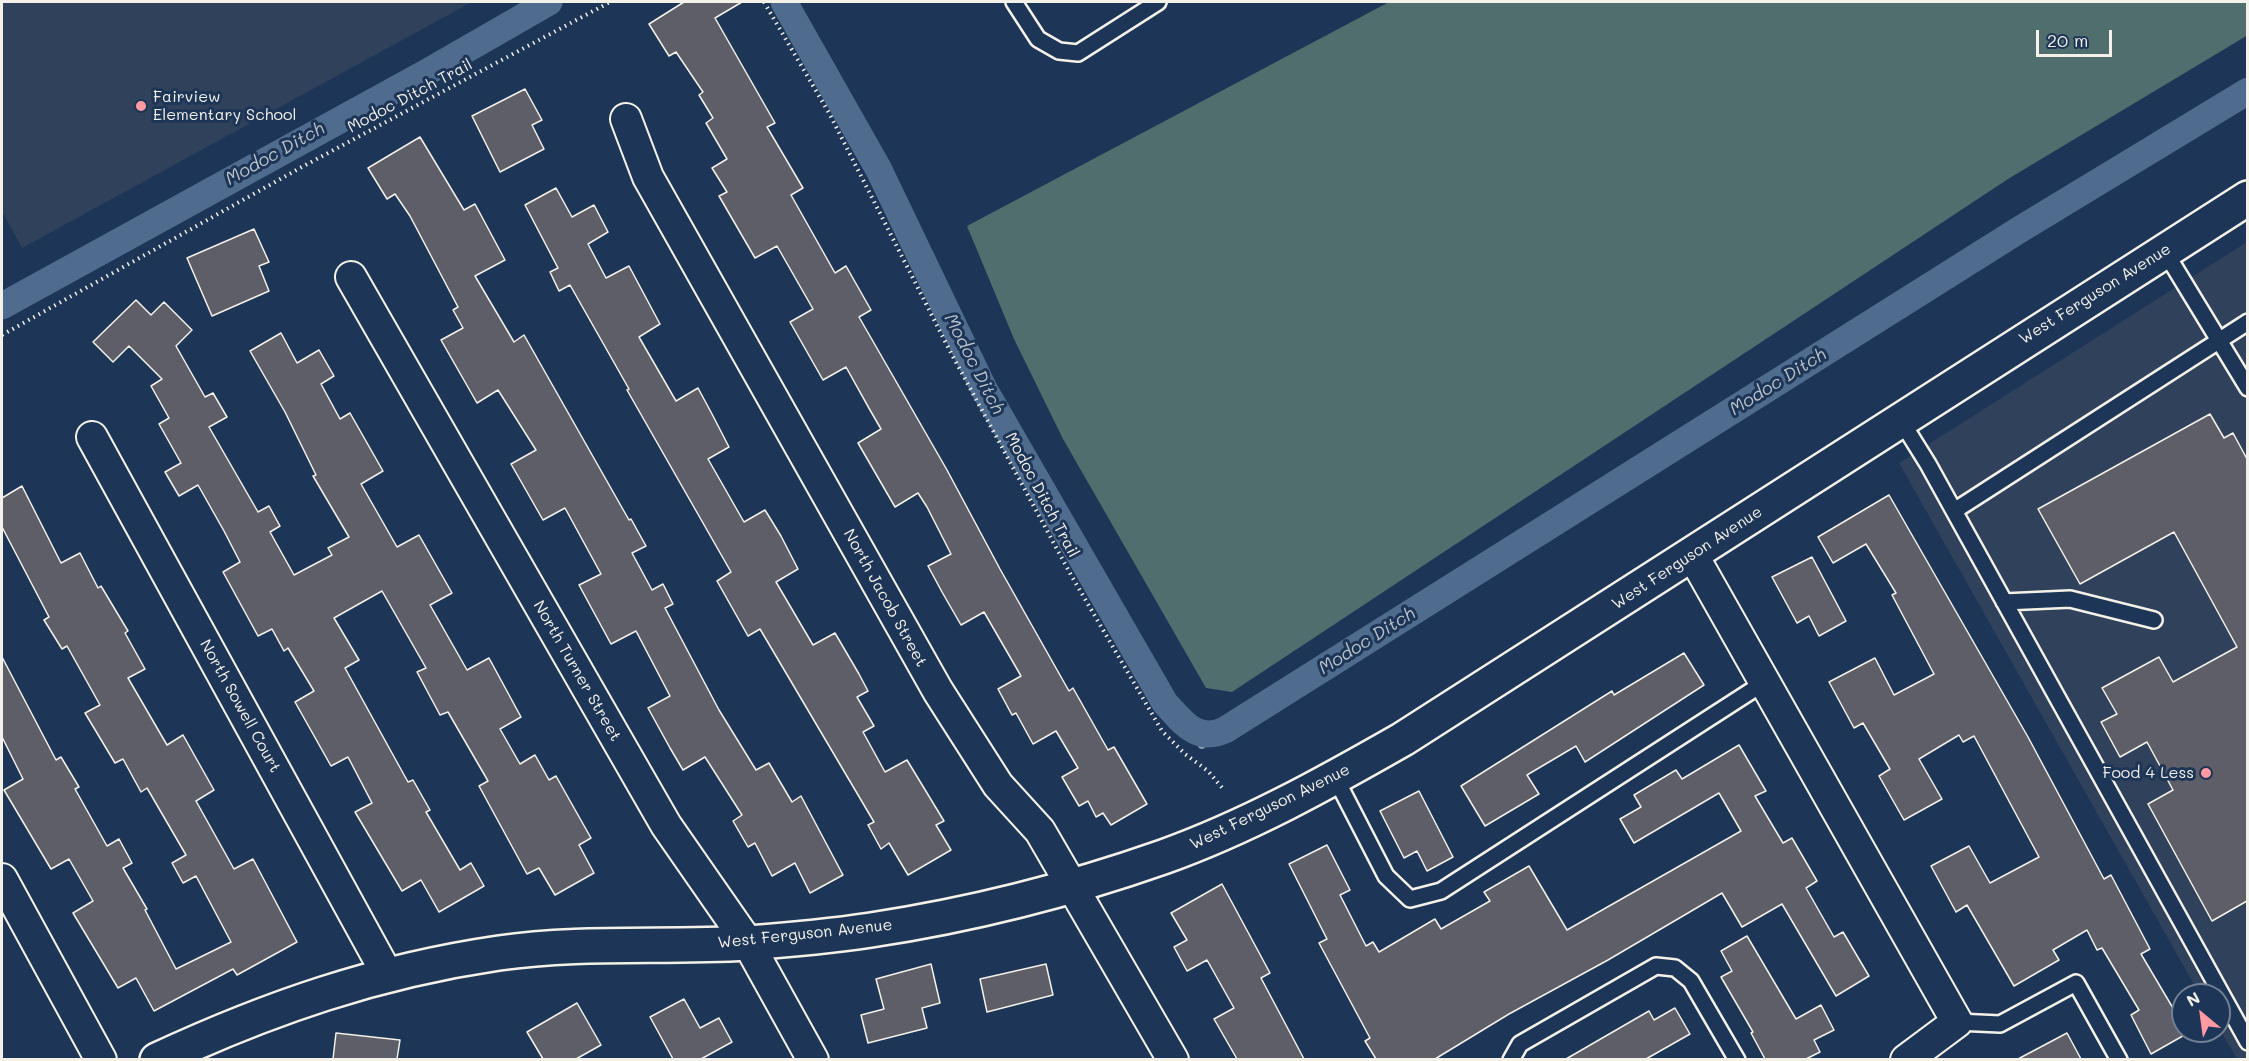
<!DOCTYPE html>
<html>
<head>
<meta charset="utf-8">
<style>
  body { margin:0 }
  #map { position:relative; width:2249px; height:1061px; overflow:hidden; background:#1d3557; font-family:Mali,sans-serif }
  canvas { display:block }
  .frame { position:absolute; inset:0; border:3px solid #f4f1e8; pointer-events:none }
  .north { position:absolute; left:2171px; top:983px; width:60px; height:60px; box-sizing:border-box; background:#1d3557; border:2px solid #738091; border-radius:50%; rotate:331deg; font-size:16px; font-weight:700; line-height:24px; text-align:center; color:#f4f1e8 }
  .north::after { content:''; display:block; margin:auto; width:21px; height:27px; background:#ff9aa2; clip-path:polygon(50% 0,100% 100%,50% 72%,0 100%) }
  .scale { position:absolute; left:2036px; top:30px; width:76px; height:27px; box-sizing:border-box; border:3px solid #f4f1e8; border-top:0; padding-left:8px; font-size:18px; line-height:21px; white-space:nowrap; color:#f4f1e8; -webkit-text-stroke:4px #1d3557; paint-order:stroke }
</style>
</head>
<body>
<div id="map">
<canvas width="2249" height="1061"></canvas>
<div class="frame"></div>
<div class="north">N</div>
<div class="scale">20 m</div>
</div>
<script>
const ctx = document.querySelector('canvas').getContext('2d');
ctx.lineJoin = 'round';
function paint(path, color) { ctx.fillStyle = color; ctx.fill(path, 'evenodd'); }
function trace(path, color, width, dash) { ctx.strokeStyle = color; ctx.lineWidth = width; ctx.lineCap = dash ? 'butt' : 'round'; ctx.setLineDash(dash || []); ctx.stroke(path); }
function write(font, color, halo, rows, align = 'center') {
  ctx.font = font + ' Mali,sans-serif'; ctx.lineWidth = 6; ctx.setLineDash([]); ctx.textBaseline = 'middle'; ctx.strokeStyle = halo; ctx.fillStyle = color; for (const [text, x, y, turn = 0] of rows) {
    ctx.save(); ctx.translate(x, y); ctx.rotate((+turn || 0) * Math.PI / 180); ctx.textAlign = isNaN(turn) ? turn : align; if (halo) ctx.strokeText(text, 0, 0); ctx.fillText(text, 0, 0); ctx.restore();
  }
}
const built = new Path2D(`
  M 2,2 L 472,2 L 22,248 L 2,211 Z
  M 2247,242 L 2247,1059 L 2237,1059 L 2219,1028 L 2219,995 L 2200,995 L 1899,463 Z`);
const green = new Path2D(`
  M 1389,2 L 2247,2 L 2248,35 L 2008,179 L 1232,692 L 1206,688 L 1063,439 L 1014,339 L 967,226 Z`);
const stream = new Path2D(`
  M 1202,745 L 1205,735`);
const canal = new Path2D(`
  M 784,2 L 879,170 L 984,389 L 1165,703 C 1183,722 1196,743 1225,730 L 2019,230 L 2248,91
  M 2,306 L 429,71 L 549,2`);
const building = new Path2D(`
  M 684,2 L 742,2 L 715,18 L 775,123 L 767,127 L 803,188 L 791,195 L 835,273 L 846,266 L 871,310 L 859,317 L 947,470 L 1000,569 L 1069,691 L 1073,688 L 1108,750 L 1114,747 L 1147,804 L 1111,825 L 1103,813 L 1096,817 L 1088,801 L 1079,806 L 1062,777 L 1078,768 L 1056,731 L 1033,744 L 1016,713 L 1012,715 L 998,689 L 1021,676 L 984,612 L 961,625 L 942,592 L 928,566 L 951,554 L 927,507 L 918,493 L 895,507 L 858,443 L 881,429 L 870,410 L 846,367 L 823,380 L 790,322 L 813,309 L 777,246 L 755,258 L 719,196 L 727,192 L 712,168 L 727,159 L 706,123 L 713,118 L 699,95 L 703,92 L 676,52 L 669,56 L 649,24 Z
  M 525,89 L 542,120 L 532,125 L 544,149 L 500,172 L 472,116 Z
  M 420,137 L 464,210 L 475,204 L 505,260 L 475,276 L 514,342 L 524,335 L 629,520 L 631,519 L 646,546 L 632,553 L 652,590 L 663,584 L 673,604 L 665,608 L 719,710 L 756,770 L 769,763 L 792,802 L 801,796 L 843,875 L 810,893 L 795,863 L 772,876 L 755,843 L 748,847 L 733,821 L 742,815 L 705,757 L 683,770 L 670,748 L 648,708 L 670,696 L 636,631 L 611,644 L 579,585 L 601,574 L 565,508 L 543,520 L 511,464 L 536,450 L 498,390 L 477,403 L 441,340 L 463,328 L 453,310 L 458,307 L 410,216 L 395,194 L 387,199 L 368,168 Z
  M 556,188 L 572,217 L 594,205 L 608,232 L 588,244 L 606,278 L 629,266 L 660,324 L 639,337 L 676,401 L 698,388 L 712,414 L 729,447 L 708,459 L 744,522 L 765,510 L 781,536 L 798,569 L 776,582 L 813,645 L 835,633 L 859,674 L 868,691 L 857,697 L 874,726 L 863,732 L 885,772 L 907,760 L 944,821 L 936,825 L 951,850 L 908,875 L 889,843 L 881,849 L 868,825 L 874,822 L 760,629 L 748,636 L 717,581 L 731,572 L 627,390 L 629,389 L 570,285 L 559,291 L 550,272 L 558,268 L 525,205 Z
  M 254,229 L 269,262 L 259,266 L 269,291 L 212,316 L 187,258 Z
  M 136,300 L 151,315 L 164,302 L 192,330 L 176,346 L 205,397 L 213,393 L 227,417 L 209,427 L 258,512 L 269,506 L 280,526 L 270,532 L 294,575 L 332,555 L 328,548 L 349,537 L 313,476 L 316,475 L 285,412 L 250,351 L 281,333 L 297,363 L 319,350 L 334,376 L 321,384 L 340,419 L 350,413 L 383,471 L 361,484 L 397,547 L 419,535 L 452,593 L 430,605 L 467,670 L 489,658 L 521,717 L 500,729 L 520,764 L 535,755 L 549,780 L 556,776 L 591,838 L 579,845 L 594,873 L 555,895 L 539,868 L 527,874 L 479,786 L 488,781 L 448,712 L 440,715 L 417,672 L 426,668 L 382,591 L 334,618 L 359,660 L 345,668 L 408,782 L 413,780 L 430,810 L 426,812 L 460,870 L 471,863 L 484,886 L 439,912 L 421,880 L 402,891 L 355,812 L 372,803 L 348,757 L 331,766 L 295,702 L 314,691 L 288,648 L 284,651 L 272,629 L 258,636 L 223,572 L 240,562 L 224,531 L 198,485 L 179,496 L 165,472 L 181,463 L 159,424 L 169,418 L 151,386 L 162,379 L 129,346 L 113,362 L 93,342 Z
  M 2210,414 L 2224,438 L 2233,433 L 2247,459 L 2247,901 L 2212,921 L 2148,804 L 2173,790 L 2147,742 L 2120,757 L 2101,722 L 2117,714 L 2102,688 L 2159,657 L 2173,682 L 2237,647 L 2174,532 L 2080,584 L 2038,509 Z
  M 22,486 L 61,563 L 80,553 L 98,588 L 101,586 L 128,631 L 125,633 L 145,669 L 128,678 L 167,745 L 183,735 L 214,790 L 196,801 L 234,869 L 253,859 L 297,942 L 237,975 L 233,969 L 154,1011 L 136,978 L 118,988 L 73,913 L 93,901 L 69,859 L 51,869 L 4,790 L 23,779 L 2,737 L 2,657 L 56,760 L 61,757 L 79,787 L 75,789 L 107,846 L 119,839 L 132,863 L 123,868 L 147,909 L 145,910 L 176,969 L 231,942 L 196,876 L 183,883 L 172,863 L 186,855 L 147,788 L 141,792 L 123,759 L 115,763 L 85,713 L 100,705 L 67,646 L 62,649 L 44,620 L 49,617 L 2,527 L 2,498 Z
  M 1889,495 L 2028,737 L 2104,879 L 2111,875 L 2150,949 L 2141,954 L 2183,1025 L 2183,1031 L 2188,1033 L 2151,1054 L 2131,1015 L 2139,1010 L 2102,948 L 2097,950 L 2087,930 L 2053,950 L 2059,960 L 2014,986 L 1967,905 L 1956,912 L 1931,866 L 1969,846 L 1990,883 L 2039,857 L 1974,736 L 1963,742 L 1959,735 L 1919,759 L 1942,799 L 1904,820 L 1879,776 L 1890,769 L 1863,723 L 1854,728 L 1829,682 L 1875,658 L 1894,695 L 1934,674 L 1892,595 L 1896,593 L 1866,544 L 1833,563 L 1818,537 Z
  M 1812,557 L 1846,621 L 1819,636 L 1809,616 L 1797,623 L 1772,577 Z
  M 1684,653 L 1704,685 L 1585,762 L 1576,746 L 1527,775 L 1539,794 L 1485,826 L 1461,786 L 1612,691 L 1614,695 Z
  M 1739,745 L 1766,791 L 1755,796 L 1783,843 L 1792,838 L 1817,881 L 1806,888 L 1834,937 L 1843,932 L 1869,976 L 1836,996 L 1782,904 L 1742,927 L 1722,893 L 1608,960 L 1509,1014 L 1435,1059 L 1376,1059 L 1365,1041 L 1370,1038 L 1319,943 L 1327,939 L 1289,864 L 1327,845 L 1350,890 L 1340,895 L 1366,946 L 1373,942 L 1379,952 L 1435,919 L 1441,929 L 1490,901 L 1484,892 L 1529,866 L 1567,930 L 1741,831 L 1719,793 L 1634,843 L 1620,819 L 1641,807 L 1634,795 L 1676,770 L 1682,779 Z
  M 1419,791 L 1453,857 L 1427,871 L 1417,851 L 1404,858 L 1380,811 Z
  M 1222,884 L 1270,973 L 1261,978 L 1304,1059 L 1237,1059 L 1214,1019 L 1234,1008 L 1207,960 L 1187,971 L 1174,947 L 1187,940 L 1171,913 Z
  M 1747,936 L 1796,1019 L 1821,1005 L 1834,1030 L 1814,1040 L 1820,1052 L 1806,1059 L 1765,1059 L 1751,1033 L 1753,1032 L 1721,977 L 1732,971 L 1721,951 Z
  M 931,964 L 940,1003 L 922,1008 L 927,1028 L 868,1043 L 861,1015 L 884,1009 L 876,979 Z
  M 1046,964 L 1053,995 L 987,1012 L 980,979 Z
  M 684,999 L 700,1028 L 719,1018 L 732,1042 L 701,1059 L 673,1059 L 650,1017 Z
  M 577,1003 L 601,1045 L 576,1059 L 543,1059 L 527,1032 Z
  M 1675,1008 L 1690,1034 L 1646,1059 L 1566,1059 L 1649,1011 L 1654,1020 Z
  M 336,1033 L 400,1040 L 397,1059 L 333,1059 Z
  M 2067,1033 L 2081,1059 L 2018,1059 Z`);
const path = new Path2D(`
  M 764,2 L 829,113 L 950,351 L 1071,575 L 1162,731 L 1185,754 L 1208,771 L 1224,790
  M 2,335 L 300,168 L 610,2`);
const service = new Path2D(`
  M 1014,2 L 1038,39 L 1059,51 L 1078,53 L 1158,2
  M 2164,250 L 2248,388
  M 1900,419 L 1928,464 L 2248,1042
  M 1954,511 L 2248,322
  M 2004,602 L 2070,599 L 2154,620
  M 1335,777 L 1386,876 L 1410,899 L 1441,891 L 1765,682
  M 1957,1022 L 2000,1024 L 2076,983 L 2119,1060
  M 1511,1060 L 1520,1044 L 1656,966 L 1675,968 L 1691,981 L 1737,1060`);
const minor = new Path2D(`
  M 626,119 L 648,177 L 938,691 L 998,785 L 1040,831 L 1173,1060
  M 351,277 L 666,825 L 748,943 L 813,1060
  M 92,437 L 387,974
  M 1692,554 L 1957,1022 L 1906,1060
  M 2,879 L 101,1060`);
const tertiary = new Path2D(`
  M 157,1060 C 269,1008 376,971 499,953 C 581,941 665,948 747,943 C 788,940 831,936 871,930 C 970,915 1069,890 1163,857 C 1247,827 1326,783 1403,739 L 2248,198`);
const markers = [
  [141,106,6,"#ff9aa2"],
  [2206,773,6,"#ff9aa2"]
];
const streetNames = [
  ["Modoc Ditch Trail",410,96,-28],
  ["West Ferguson Avenue",2095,294,-32],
  ["Modoc Ditch Trail",1042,495,62],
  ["West Ferguson Avenue",1687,558,-33],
  ["North Jacob Street",885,598,61],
  ["North Turner Street",577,671,60],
  ["North Sowell Court",240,706,61],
  ["West Ferguson Avenue",1270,807,-26],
  ["West Ferguson Avenue",805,934,-6]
];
const poiNames = [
  ["Fairview",153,97],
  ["Elementary School",153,115],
  ["Food 4 Less",2194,773,"right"]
];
const waterNames = [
  ["Modoc Ditch",275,154,-29],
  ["Modoc Ditch",974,364,63],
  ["Modoc Ditch",1778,382,-32],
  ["Modoc Ditch",1367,641,-32]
];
paint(built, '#30415c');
paint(green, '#506e6d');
trace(stream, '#91a1b3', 8);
trace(canal, '#4f6c8f', 27);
paint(building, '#5d5e67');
trace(building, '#f4f1e8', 1.5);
trace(service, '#f4f1e8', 20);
trace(minor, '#f4f1e8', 34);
trace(tertiary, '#f4f1e8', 38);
trace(path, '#f4f1e8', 4, [1.5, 4.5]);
trace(service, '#1d3557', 15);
trace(minor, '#1d3557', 30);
trace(tertiary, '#1d3557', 33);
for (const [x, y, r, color] of markers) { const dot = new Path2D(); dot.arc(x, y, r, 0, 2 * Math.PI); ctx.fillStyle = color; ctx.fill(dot); trace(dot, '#1d3557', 2); }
write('16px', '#f4f1e8', '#1d3557', streetNames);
write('16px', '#f4f1e8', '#1d3557', poiNames, 'left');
write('italic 18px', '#bac2c9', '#1d3557', waterNames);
</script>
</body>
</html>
